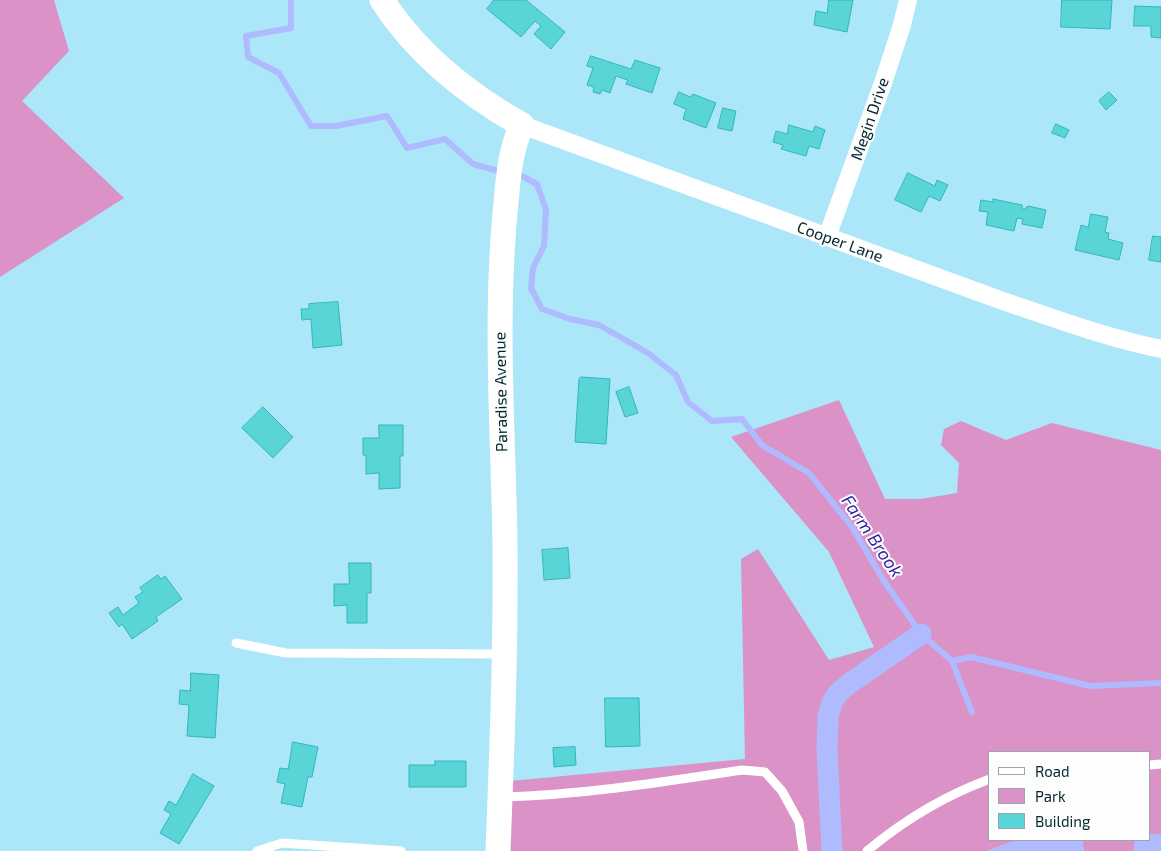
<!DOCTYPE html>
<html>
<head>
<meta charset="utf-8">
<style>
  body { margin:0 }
  #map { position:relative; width:1161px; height:851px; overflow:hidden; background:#abe7f9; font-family:"Exo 2",sans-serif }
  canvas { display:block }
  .legend { position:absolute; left:988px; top:751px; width:162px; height:90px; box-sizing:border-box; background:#fdfdfd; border:1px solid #99a7ab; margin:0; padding:6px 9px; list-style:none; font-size:15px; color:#022730 }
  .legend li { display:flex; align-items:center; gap:10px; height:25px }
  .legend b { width:25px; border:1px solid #99a7ab }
</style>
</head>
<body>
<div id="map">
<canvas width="1161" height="851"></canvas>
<ul class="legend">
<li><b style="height:6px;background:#fff"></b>Road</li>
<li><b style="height:14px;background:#db92c7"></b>Park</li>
<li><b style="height:14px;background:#59d4d7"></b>Building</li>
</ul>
</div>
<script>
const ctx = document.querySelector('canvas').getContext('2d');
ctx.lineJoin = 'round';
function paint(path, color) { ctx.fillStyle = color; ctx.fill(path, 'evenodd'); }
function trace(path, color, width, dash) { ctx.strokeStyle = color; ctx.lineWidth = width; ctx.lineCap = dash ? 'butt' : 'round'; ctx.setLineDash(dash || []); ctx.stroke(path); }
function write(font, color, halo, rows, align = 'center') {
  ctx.font = font + ' "Exo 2",sans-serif'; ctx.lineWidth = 4; ctx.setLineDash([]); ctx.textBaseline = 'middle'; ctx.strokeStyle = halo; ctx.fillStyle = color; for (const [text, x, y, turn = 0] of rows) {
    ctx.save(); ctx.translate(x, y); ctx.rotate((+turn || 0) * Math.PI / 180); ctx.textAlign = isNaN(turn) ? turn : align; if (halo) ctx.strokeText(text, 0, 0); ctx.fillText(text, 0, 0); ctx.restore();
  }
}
const green = new Path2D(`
  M 0,0 L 54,0 L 69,51 L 22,101 L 124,198 L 0,277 Z
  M 839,400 L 885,499 L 921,499 L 957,493 L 959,463 L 941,445 L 944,429 L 961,421 L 1006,440 L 1052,423 L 1161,450 L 1161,834 L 1150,834 L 1150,752 L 990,752 L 990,840 L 1039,840 L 1011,842 L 987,851 L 507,851 L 510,781 L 745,759 L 741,559 L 758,549 L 829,660 L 874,647 L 829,552 L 731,437 Z
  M 1082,840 L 1134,840 L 1134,851 L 1084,851 Z`);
const water = new Path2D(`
  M 1150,834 L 1161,834 L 1161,851 L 1134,851 L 1134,840 L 1150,840 Z
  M 1039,840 L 1082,840 L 1084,851 L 987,851 L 1011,842 Z`);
const stream = new Path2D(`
  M 291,0 L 291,28 L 246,36 L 248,57 L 279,73 L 311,126 L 336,126 L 387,116 L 407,148 L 445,139 L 473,164 L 498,171
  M 522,176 L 537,184 L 546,210 L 544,246 L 533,268 L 531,288 L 542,309 L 570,319 L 599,325 L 648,353 L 676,375 L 688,402 L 712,421 L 742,419 L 762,445 L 809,473 L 852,527 L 884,581 L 921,634 L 952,661 L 972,712
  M 952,661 L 971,657 L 1090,686 L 1161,683`);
const canal = new Path2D(`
  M 832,851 L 827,750 L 828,717 L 832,703 L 838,693 L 850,683 L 921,634`);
const building = new Path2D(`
  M 494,0 L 526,0 L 565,32 L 551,49 L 534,34 L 541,26 L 535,21 L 521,37 L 487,9 Z
  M 829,0 L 853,0 L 847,32 L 814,25 L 816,11 L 827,13 Z
  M 1062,0 L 1112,0 L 1110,29 L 1061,27 Z
  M 1135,6 L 1161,7 L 1161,38 L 1151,37 L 1151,26 L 1134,26 Z
  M 591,56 L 631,69 L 635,60 L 660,68 L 652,93 L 626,84 L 628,80 L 616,76 L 610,93 L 602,90 L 600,94 L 593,92 L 594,87 L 587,85 L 593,68 L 587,66 Z
  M 679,92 L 690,97 L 693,94 L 716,103 L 706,128 L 683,119 L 686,109 L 674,104 Z
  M 1109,92 L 1117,100 L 1106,110 L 1099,101 Z
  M 723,108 L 736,111 L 732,131 L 718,128 Z
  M 1056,124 L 1069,130 L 1065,138 L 1052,133 Z
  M 789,125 L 813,132 L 815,126 L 825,130 L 819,149 L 809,146 L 806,156 L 781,149 L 783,145 L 773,142 L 776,131 L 787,134 Z
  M 908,173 L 935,186 L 937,180 L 948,185 L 940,201 L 929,196 L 921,212 L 895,200 Z
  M 993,199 L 1022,205 L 1023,210 L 1028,206 L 1046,210 L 1042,228 L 1022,224 L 1023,219 L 1017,218 L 1014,231 L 986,225 L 988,212 L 979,211 L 981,200 L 993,202 Z
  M 1091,214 L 1108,217 L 1105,232 L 1109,233 L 1108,239 L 1123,243 L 1119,260 L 1075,250 L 1081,225 L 1088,227 Z
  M 1153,236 L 1161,237 L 1161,262 L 1149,260 Z
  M 338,302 L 342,345 L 313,348 L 311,319 L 302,320 L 301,309 L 309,309 L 309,304 Z
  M 581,377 L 610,379 L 606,444 L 575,442 L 579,379 Z
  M 629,387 L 638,413 L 625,417 L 616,392 Z
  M 263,407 L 293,437 L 273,458 L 242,428 Z
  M 379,425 L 403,425 L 403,456 L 400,456 L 400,488 L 379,489 L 379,473 L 366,474 L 366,455 L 363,455 L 363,438 L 379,438 Z
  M 568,548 L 570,578 L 544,580 L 542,550 Z
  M 349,563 L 371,563 L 371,593 L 367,593 L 367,623 L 347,623 L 347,605 L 334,606 L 334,584 L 349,584 Z
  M 158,575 L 161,579 L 165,576 L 182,599 L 156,617 L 158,621 L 132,639 L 122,624 L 119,627 L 109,613 L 118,607 L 123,615 L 139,603 L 135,597 L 143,592 L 140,588 Z
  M 191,673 L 219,675 L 215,738 L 187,736 L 189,705 L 179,704 L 180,690 L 190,691 Z
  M 605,698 L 639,698 L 640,746 L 606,747 Z
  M 293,742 L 318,747 L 312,777 L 308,777 L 302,807 L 281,803 L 285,784 L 277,782 L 280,768 L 288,769 Z
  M 575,747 L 576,765 L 554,767 L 553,748 Z
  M 435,761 L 466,761 L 466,787 L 409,787 L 409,765 L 435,765 Z
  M 193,774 L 214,786 L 179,844 L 160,833 L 171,814 L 164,810 L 169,801 L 176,805 Z`);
const lane = new Path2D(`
  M 236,643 L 286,653 L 503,654
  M 1150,765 L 1161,764
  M 502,797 C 583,795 663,782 742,770 L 765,772 L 782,791 L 799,822 L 803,851
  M 257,851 L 282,843 L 401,851
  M 867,851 C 903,821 946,795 990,779`);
const street = new Path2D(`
  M 522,125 L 1000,300 C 1053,318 1106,338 1161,349
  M 827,237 L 884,80 L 902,25 L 908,0`);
const secondary = new Path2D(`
  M 382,0 C 416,53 467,94 522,125 C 509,152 508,183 505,213 C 495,322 503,432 505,541 C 506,645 502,748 498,851`);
const streetNames = [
  ["Megin Drive",870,119,-71],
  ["Cooper Lane",840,242,20],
  ["Paradise Avenue",501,392,-91]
];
const waterNames = [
  ["Farm Brook",872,536,56]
];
paint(green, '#db92c7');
paint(water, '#afbaff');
trace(stream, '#afbaff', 6);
trace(canal, '#afbaff', 21);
paint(building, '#59d4d7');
trace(building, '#33b6b9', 1);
trace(lane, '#fff', 9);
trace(street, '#fff', 18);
trace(secondary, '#fff', 25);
write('16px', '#022730', '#fdfdfd', streetNames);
write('italic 18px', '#3324a6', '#fdfdfd', waterNames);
</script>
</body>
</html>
